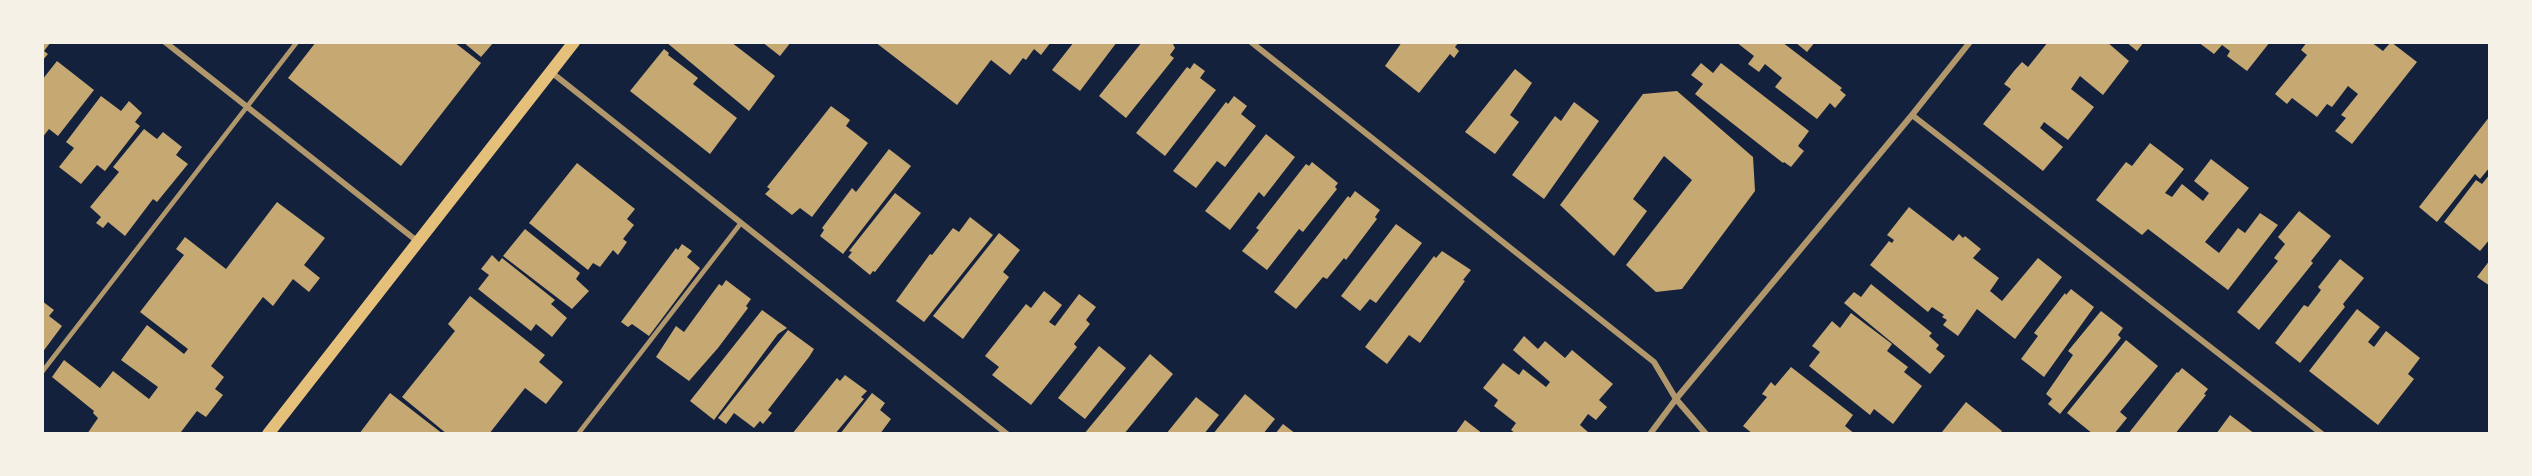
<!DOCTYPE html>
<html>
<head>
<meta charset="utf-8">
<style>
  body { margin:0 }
  #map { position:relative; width:2532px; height:476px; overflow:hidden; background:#14213d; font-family:"Work Sans",sans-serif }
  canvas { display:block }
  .frame { position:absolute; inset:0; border:44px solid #f6f1e7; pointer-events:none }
</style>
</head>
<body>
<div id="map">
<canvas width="2532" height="476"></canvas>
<div class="frame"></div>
</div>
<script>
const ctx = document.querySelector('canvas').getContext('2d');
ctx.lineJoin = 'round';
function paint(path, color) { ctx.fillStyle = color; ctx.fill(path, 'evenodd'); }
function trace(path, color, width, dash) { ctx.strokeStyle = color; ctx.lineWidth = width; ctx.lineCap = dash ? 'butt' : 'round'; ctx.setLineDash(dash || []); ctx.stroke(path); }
const building = new Path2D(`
  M 42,42 L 51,42 L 44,51 L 48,54 L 42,61 Z
  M 316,42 L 454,42 L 481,63 L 401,166 L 288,78 Z
  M 463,42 L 494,42 L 481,57 Z
  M 666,42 L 731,42 L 775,76 L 749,111 Z
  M 762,42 L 791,42 L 780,56 Z
  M 875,42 L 1051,42 L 1041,55 L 1034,49 L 1026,60 L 1023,58 L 1010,75 L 991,60 L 957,105 Z
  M 1074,42 L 1117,42 L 1080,91 L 1052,70 Z
  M 1142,42 L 1172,42 L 1175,48 L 1170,55 L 1174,58 L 1126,118 L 1099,96 Z
  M 1402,42 L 1459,42 L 1455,47 L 1459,51 L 1454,58 L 1450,54 L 1419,93 L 1385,66 Z
  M 1736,42 L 1782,42 L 1842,88 L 1840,90 L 1846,95 L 1835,108 L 1830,103 L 1817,119 L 1775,87 L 1782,78 L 1765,64 L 1759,72 L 1748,64 L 1754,56 Z
  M 1795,42 L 1815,42 L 1807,52 Z
  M 2048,42 L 2107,42 L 2129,61 L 2103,95 L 2080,76 L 2071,89 L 2094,107 L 2068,140 L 2044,122 L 2040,128 L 2063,147 L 2043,171 L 1983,124 L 2011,89 L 2004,84 L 2014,71 L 2022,62 L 2028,67 Z
  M 2126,42 L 2144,42 L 2137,51 Z
  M 2198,42 L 2270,42 L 2247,71 L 2227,56 L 2230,51 L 2222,45 L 2214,54 Z
  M 2307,42 L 2371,42 L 2383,51 L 2391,42 L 2417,62 L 2352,144 L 2335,131 L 2346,118 L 2341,115 L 2358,94 L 2348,86 L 2332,107 L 2327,104 L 2317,117 L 2292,98 L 2287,104 L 2275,94 L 2307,55 L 2301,50 Z
  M 664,49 L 669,53 L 668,55 L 698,78 L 693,84 L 737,118 L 710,154 L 630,91 Z
  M 57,61 L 94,90 L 58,136 L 49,129 L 42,138 L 42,80 Z
  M 1194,63 L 1205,71 L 1200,78 L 1216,90 L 1165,156 L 1136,133 L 1187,67 L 1190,69 Z
  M 1701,63 L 1713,73 L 1721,63 L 1809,131 L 1798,146 L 1804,151 L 1791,167 L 1784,162 L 1783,163 L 1695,94 L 1703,84 L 1691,75 Z
  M 1515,69 L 1532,83 L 1510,115 L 1519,122 L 1495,154 L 1465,132 Z
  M 1677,91 L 1753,157 L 1755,191 L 1682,289 L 1656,292 L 1626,265 L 1692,180 L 1664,156 L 1633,199 L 1647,211 L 1614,256 L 1560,205 L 1643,94 Z
  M 101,96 L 121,111 L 129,101 L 142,113 L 135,122 L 140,126 L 105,171 L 97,165 L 81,184 L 59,167 L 74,148 L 66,142 Z
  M 1234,96 L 1247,106 L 1241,114 L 1256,126 L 1225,167 L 1217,161 L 1196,188 L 1173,171 L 1226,102 L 1228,104 Z
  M 1574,102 L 1599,121 L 1544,199 L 1512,175 L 1555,116 L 1561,121 Z
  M 831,106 L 850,120 L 846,126 L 868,143 L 812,217 L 800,208 L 792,215 L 765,194 L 770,189 L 767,187 Z
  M 2490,116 L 2490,167 L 2480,179 L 2475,174 L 2437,222 L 2419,207 Z
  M 144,129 L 157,139 L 163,132 L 182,147 L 176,155 L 188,164 L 157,202 L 153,199 L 125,236 L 108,222 L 103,228 L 96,223 L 101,217 L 90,207 L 119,172 L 113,167 Z
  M 1266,134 L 1295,157 L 1264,197 L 1259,192 L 1230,230 L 1205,211 Z
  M 2150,143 L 2184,169 L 2165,193 L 2172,197 L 2182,184 L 2203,201 L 2209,193 L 2194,181 L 2211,159 L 2249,188 L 2205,242 L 2219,253 L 2238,228 L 2245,233 L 2260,213 L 2278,225 L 2228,290 L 2148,229 L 2142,235 L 2096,200 L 2126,162 L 2132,166 Z
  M 889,149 L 911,166 L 843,254 L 820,236 L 824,230 L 822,228 L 852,188 L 856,192 Z
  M 1312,162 L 1338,183 L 1335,187 L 1337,189 L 1303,232 L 1299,229 L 1267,270 L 1242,251 L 1259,230 L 1256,228 L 1306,164 L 1309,166 Z
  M 577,163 L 635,209 L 627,219 L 634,225 L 623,239 L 627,242 L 618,255 L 613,250 L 600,267 L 593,263 L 588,270 L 529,223 Z
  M 2490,174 L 2490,239 L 2480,251 L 2444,222 L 2476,180 L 2482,184 Z
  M 1355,191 L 1380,210 L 1375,217 L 1377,219 L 1346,260 L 1344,258 L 1327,279 L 1323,277 L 1296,309 L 1274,292 L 1348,196 L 1350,198 Z
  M 895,193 L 921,213 L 875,272 L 873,271 L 870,275 L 848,257 L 852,252 L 849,251 Z
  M 277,202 L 325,238 L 304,265 L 320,278 L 309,292 L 293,279 L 273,306 L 263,297 L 211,366 L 224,377 L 215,389 L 223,395 L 206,417 L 197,411 L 181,432 L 183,434 L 87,434 L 98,418 L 93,413 L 94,411 L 52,377 L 64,360 L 100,388 L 113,371 L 149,399 L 158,387 L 121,360 L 147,325 L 184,354 L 188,349 L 140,312 L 184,255 L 176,249 L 185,237 L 226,269 Z
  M 1909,207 L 1953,241 L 1959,234 L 1963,238 L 1965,236 L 1981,249 L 1973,258 L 1999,278 L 1990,291 L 2002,301 L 2038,258 L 2062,277 L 2015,339 L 1977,309 L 1958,336 L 1943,325 L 1947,320 L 1942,317 L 1944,315 L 1932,307 L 1928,312 L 1870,265 L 1889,241 L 1892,243 L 1894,240 L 1887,235 Z
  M 2299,211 L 2331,236 L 2311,261 L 2313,263 L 2259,330 L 2237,312 L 2278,261 L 2274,258 L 2285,244 L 2278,237 Z
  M 970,217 L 993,235 L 924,322 L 896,301 L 930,254 L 932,255 L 953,228 L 959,232 Z
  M 1396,224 L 1422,243 L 1376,303 L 1370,299 L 1360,311 L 1341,296 Z
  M 525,229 L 580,273 L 576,279 L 589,291 L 572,309 L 503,256 Z
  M 999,233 L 1020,250 L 1003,272 L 1009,277 L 963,339 L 933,316 Z
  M 682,244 L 692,251 L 687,257 L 700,268 L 649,336 L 632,324 L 628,327 L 621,322 L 676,248 L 678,250 Z
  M 1442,251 L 1471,270 L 1463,280 L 1465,281 L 1420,343 L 1409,335 L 1387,364 L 1365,347 L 1434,256 L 1436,258 Z
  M 492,255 L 499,262 L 502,258 L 555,300 L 551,304 L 567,318 L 552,337 L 536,324 L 531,331 L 478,289 L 489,275 L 481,269 Z
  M 2340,259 L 2364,278 L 2343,304 L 2345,307 L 2300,363 L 2275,343 L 2304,305 L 2308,307 L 2321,290 L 2318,287 Z
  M 2490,260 L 2490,286 L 2477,277 Z
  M 726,280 L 751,299 L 746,306 L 748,308 L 718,348 L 689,381 L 656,357 L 676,326 L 684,332 L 719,284 L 722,286 Z
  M 1871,284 L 1932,333 L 1929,336 L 1939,345 L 1936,349 L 1945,356 L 1930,374 L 1844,303 L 1854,292 L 1861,297 Z
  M 2071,289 L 2094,307 L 2044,377 L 2021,359 L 2038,336 L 2034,333 L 2065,293 L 2066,295 Z
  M 1044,291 L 1062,305 L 1049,322 L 1055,326 L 1079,294 L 1096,307 L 1086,320 L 1090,324 L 1074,344 L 1077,347 L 1031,405 L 992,375 L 999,367 L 985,356 L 1026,304 L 1031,308 Z
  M 470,296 L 545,355 L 539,362 L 563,382 L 546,404 L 525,388 L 489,434 L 447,434 L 402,397 L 455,331 L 448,324 Z
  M 42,301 L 54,310 L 49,316 L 62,326 L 42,353 Z
  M 2357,309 L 2380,327 L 2368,342 L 2374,347 L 2386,331 L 2420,358 L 2408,374 L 2414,379 L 2378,425 L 2309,371 Z
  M 762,310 L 787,328 L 778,334 L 714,420 L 690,401 Z
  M 2101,311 L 2123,328 L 2118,335 L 2121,338 L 2060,414 L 2048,404 L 2052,399 L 2046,394 L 2073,355 L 2068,351 Z
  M 1851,313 L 1892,344 L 1887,351 L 1908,367 L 1904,372 L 1922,386 L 1893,424 L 1874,409 L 1870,415 L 1809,366 L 1820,352 L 1812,346 L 1832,321 L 1840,328 Z
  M 788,330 L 814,349 L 809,357 L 768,410 L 772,413 L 763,424 L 760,421 L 754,428 L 734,413 L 726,424 L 718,418 Z
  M 1524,336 L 1538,349 L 1545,341 L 1565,358 L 1572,350 L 1613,384 L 1599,400 L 1607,407 L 1596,420 L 1588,414 L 1580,425 L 1588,432 L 1586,434 L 1516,434 L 1511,430 L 1516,423 L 1494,406 L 1498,400 L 1483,388 L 1503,363 L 1519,375 L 1523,369 L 1546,387 L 1550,382 L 1513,350 Z
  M 2126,340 L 2158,366 L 2120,412 L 2127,418 L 2114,434 L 2093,434 L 2067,413 Z
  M 1099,346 L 1126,368 L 1085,419 L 1058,398 Z
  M 1150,354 L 1173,374 L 1124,434 L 1084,434 Z
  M 1791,367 L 1853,415 L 1845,426 L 1855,434 L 1753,434 L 1743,426 L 1767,397 L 1762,394 L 1771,382 L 1775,386 Z
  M 2182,368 L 2208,389 L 2204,394 L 2206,395 L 2175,434 L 2128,434 L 2177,372 L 2178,373 Z
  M 845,375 L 867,391 L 861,397 L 864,399 L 835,434 L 792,434 L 837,378 L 840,381 Z
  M 390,393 L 443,434 L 359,434 Z
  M 872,393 L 885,403 L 880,410 L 891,419 L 880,434 L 840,434 Z
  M 1245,394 L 1275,419 L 1263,434 L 1213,434 Z
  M 1196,397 L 1219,415 L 1204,434 L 1166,434 Z
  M 1966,402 L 2002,431 L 2000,434 L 1945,434 L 1942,432 Z
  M 2230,415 L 2255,434 L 2216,434 Z
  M 1465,420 L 1483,434 L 1455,434 Z
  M 1283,424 L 1296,434 L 1275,434 Z`);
const service = new Path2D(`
  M 42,372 L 297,42
  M 578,434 L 741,223`);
const minor = new Path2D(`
  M 165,42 L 417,241
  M 1251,42 L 1654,362 L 1676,399 L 1706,434
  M 551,72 L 1007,434
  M 1912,115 L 2322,434
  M 1650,434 L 1676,399 L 1912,115 L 1970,42`);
const secondary = new Path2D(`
  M 268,434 L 574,42`);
paint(building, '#c6a872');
trace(service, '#b1986c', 4.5);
trace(minor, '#b1986c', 6);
trace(secondary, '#e5c07b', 12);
</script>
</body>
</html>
